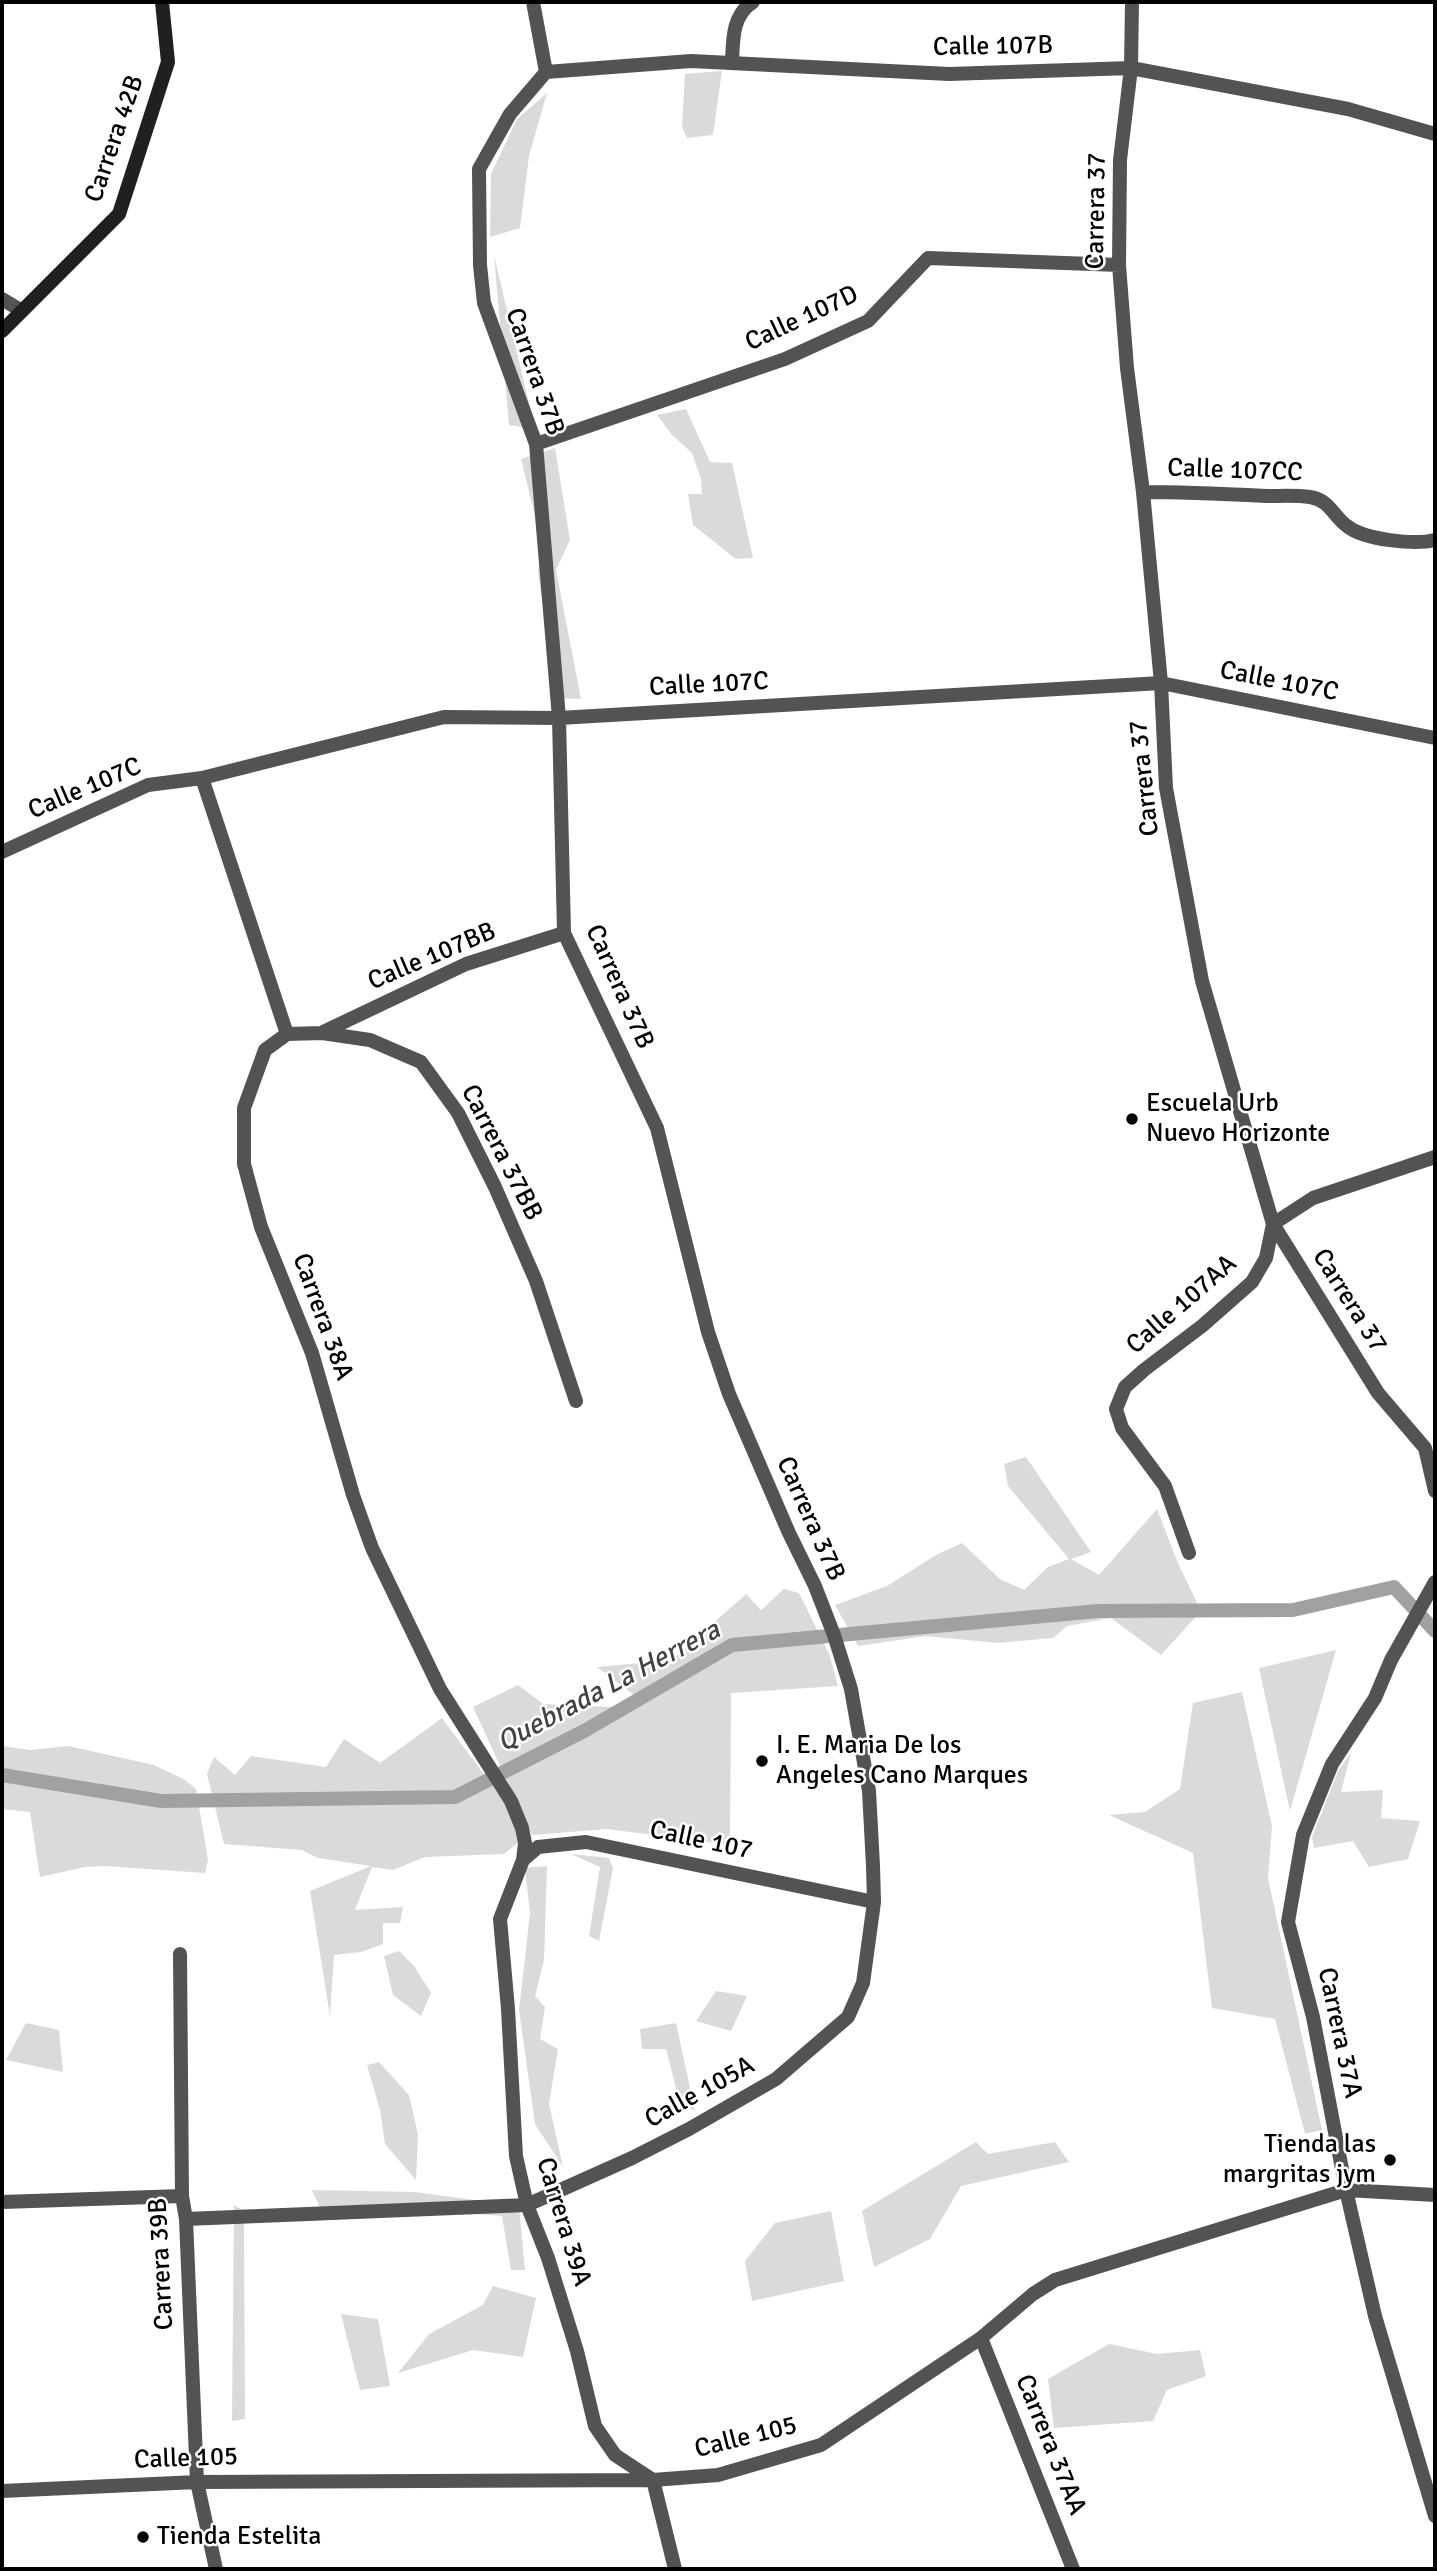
<!DOCTYPE html>
<html>
<head>
<meta charset="utf-8">
<style>
  body { margin:0 }
  #map { position:relative; width:1437px; height:2571px; overflow:hidden; background:#fff; font-family:Signika,sans-serif }
  canvas { display:block }
  .frame { position:absolute; inset:0; border:4px solid #000; pointer-events:none }
</style>
</head>
<body>
<div id="map">
<canvas width="1437" height="2571"></canvas>
<div class="frame"></div>
</div>
<script>
const ctx = document.querySelector('canvas').getContext('2d');
ctx.lineJoin = 'round';
function paint(path, color) { ctx.fillStyle = color; ctx.fill(path, 'evenodd'); }
function trace(path, color, width, dash) { ctx.strokeStyle = color; ctx.lineWidth = width; ctx.lineCap = dash ? 'butt' : 'round'; ctx.setLineDash(dash || []); ctx.stroke(path); }
function write(font, color, halo, rows, align = 'center') {
  ctx.font = font + ' Signika,sans-serif'; ctx.lineWidth = 5; ctx.setLineDash([]); ctx.textBaseline = 'middle'; ctx.strokeStyle = halo; ctx.fillStyle = color; for (const [text, x, y, turn = 0] of rows) {
    ctx.save(); ctx.translate(x, y); ctx.rotate((+turn || 0) * Math.PI / 180); ctx.textAlign = isNaN(turn) ? turn : align; if (halo) ctx.strokeText(text, 0, 0); ctx.fillText(text, 0, 0); ctx.restore();
  }
}
const green = new Path2D(`
  M 722,71 L 713,135 L 687,138 L 682,127 L 685,74 Z
  M 547,93 L 529,156 L 520,228 L 490,237 L 491,174 L 517,119 Z
  M 494,255 L 535,429 L 509,425 Z
  M 686,409 L 710,462 L 732,463 L 753,558 L 736,559 L 693,525 L 688,494 L 702,494 L 701,479 L 692,453 L 672,435 L 657,415 Z
  M 555,448 L 570,540 L 556,570 L 581,699 L 555,698 L 538,571 L 549,532 L 536,520 L 521,459 Z
  M 1026,1457 L 1091,1552 L 1071,1559 L 1099,1575 L 1157,1509 L 1177,1561 L 1201,1611 L 1161,1655 L 1111,1618 L 1067,1626 L 1053,1638 L 997,1643 L 926,1636 L 858,1646 L 835,1605 L 887,1586 L 936,1555 L 962,1543 L 1000,1579 L 1024,1590 L 1048,1567 L 1069,1559 L 1008,1486 L 1004,1464 Z
  M 784,1589 L 799,1593 L 830,1656 L 838,1686 L 731,1693 L 730,1845 L 607,1829 L 532,1835 L 473,1707 L 518,1685 L 543,1704 L 612,1707 L 634,1695 L 597,1667 L 672,1660 L 746,1594 L 761,1610 Z
  M 1336,1650 L 1290,1811 L 1259,1668 Z
  M 1242,1692 L 1272,1826 L 1268,1878 L 1322,2130 L 1305,2134 L 1275,2019 L 1212,2008 L 1193,1853 L 1109,1815 L 1145,1812 L 1180,1789 L 1193,1703 Z
  M 442,1718 L 512,1812 L 519,1842 L 504,1854 L 425,1857 L 393,1870 L 372,1867 L 355,1910 L 403,1907 L 400,1923 L 383,1923 L 383,1944 L 361,1952 L 334,1955 L 330,2016 L 310,1891 L 371,1866 L 318,1858 L 302,1850 L 224,1844 L 207,1774 L 214,1757 L 235,1775 L 251,1756 L 326,1767 L 344,1739 L 380,1763 Z
  M 2,1746 L 30,1750 L 68,1746 L 154,1765 L 185,1780 L 196,1789 L 208,1860 L 205,1873 L 104,1866 L 85,1867 L 40,1877 L 30,1812 L 2,1809 Z
  M 1351,1753 L 1341,1792 L 1383,1790 L 1381,1818 L 1420,1821 L 1408,1859 L 1369,1867 L 1353,1841 L 1314,1848 L 1312,1837 L 1339,1769 Z
  M 571,1854 L 609,1858 L 613,1868 L 599,1941 L 589,1936 L 600,1867 Z
  M 547,1866 L 544,1960 L 535,1996 L 545,2007 L 540,2039 L 558,2049 L 549,2104 L 563,2167 L 535,2124 L 519,2010 L 530,1913 L 525,1868 Z
  M 399,1951 L 414,1966 L 431,1993 L 421,2016 L 393,1995 L 384,1956 Z
  M 716,1991 L 747,1996 L 731,2031 L 696,2021 Z
  M 26,2023 L 59,2030 L 63,2072 L 6,2060 Z
  M 676,2023 L 695,2111 L 680,2104 L 666,2049 L 642,2049 L 640,2029 Z
  M 379,2062 L 409,2095 L 418,2135 L 416,2180 L 385,2144 L 380,2110 L 367,2065 Z
  M 976,2142 L 988,2154 L 1055,2142 L 1069,2162 L 961,2186 L 930,2239 L 874,2267 L 862,2211 Z
  M 312,2190 L 415,2192 L 519,2206 L 525,2270 L 511,2270 L 502,2216 L 405,2208 L 323,2214 Z
  M 234,2205 L 244,2211 L 245,2419 L 232,2421 Z
  M 831,2211 L 844,2281 L 752,2301 L 745,2261 L 775,2223 Z
  M 493,2286 L 536,2298 L 523,2357 L 473,2350 L 398,2373 L 429,2334 L 483,2305 Z
  M 341,2314 L 378,2319 L 390,2386 L 360,2390 Z
  M 1109,2344 L 1157,2354 L 1200,2350 L 1206,2376 L 1167,2390 L 1153,2421 L 1054,2428 L 1048,2379 Z`);
const stream = new Path2D(`
  M 2,1775 L 161,1801 L 455,1797 L 586,1730 L 732,1645 L 1098,1611 L 1293,1610 L 1394,1587 L 1435,1631`);
const street = new Path2D(`
  M 533,2 L 546,72
  M 1132,2 L 1131,68 L 1120,160 L 1119,265 L 1127,368 L 1143,492 L 1161,683 L 1166,788 L 1202,981 L 1273,1224 L 1378,1393 L 1425,1448 L 1435,1491
  M 732,62 C 733,40 732,15 753,2
  M 546,72 L 691,61 L 949,74 L 1131,68 L 1348,109 L 1435,134
  M 2,299 L 22,311
  M 536,444 L 785,359 L 868,321 L 928,258 L 1119,265
  M 1143,492 C 1185,492 1226,494 1267,496 C 1281,496 1296,495 1310,497 C 1330,500 1333,516 1347,526 C 1364,540 1415,545 1435,540
  M 202,778 L 287,1034
  M 2,852 L 148,785 L 202,778 L 444,717 L 559,718 L 1161,683 L 1435,738
  M 323,1032 L 466,964 L 564,933
  M 287,1034 L 265,1050 L 244,1108 L 244,1164 L 261,1227 L 312,1353 L 353,1495 L 372,1548 L 440,1689 L 511,1801 L 522,1828 L 525,1843 L 523,1860 L 500,1919 L 508,2009 L 516,2156 L 527,2205 L 548,2258 L 577,2351 L 595,2426 L 615,2455 L 653,2480 L 675,2569
  M 287,1034 L 322,1033 L 370,1040 L 421,1062 L 458,1113 L 495,1187 L 536,1281 L 576,1401
  M 1189,1553 L 1165,1486 L 1122,1428 L 1116,1409 L 1125,1387 L 1144,1370 L 1202,1326 L 1252,1282 L 1266,1258 L 1273,1224 L 1313,1198 L 1435,1157
  M 1435,1582 L 1391,1660 L 1375,1698 L 1332,1764 L 1303,1835 L 1288,1922 L 1313,2017 L 1346,2190 L 1375,2316 L 1435,2516
  M 523,1860 L 538,1847 L 586,1842 L 874,1902
  M 180,1954 L 182,2196 L 186,2219 L 197,2482 L 216,2569
  M 2,2202 L 182,2196
  M 186,2219 L 527,2205 L 632,2158 L 689,2129 L 776,2079 L 848,2017 L 863,1983 L 874,1902 L 873,1866 L 869,1791 L 851,1689 L 834,1635 L 815,1586 L 789,1533 L 729,1394 L 708,1332 L 657,1128 L 564,933 L 559,718 L 536,444 L 484,303 L 480,265 L 479,169 L 510,114 L 546,72
  M 981,2338 L 1073,2569
  M 2,2491 L 197,2482 L 653,2480 L 718,2475 L 821,2445 L 981,2338 L 1033,2294 L 1055,2280 L 1346,2190 L 1435,2195`);
const secondary = new Path2D(`
  M 2,331 L 119,214 L 168,62 L 162,2`);
const markers = [
  [1132,1119,7,"#000"],
  [762,1761,7,"#000"],
  [1390,2160,7,"#000"],
  [143,2537,7,"#000"]
];
const streetNames = [
  ["Calle 107B",993,47,-1],
  ["Carrera 42B",115,139,-71],
  ["Carrera 37",1097,211,-89],
  ["Calle 107D",802,319,-25],
  ["Carrera 37B",534,372,71],
  ["Calle 107CC",1235,471,2],
  ["Calle 107C",1279,682,11],
  ["Calle 107C",709,685,-3],
  ["Carrera 37",1145,778,-96],
  ["Calle 107C",85,789,-23],
  ["Calle 107BB",432,957,-23],
  ["Carrera 37B",619,987,66],
  ["Carrera 37BB",501,1153,63],
  ["Carrera 37",1349,1301,58],
  ["Calle 107AA",1182,1305,-41],
  ["Carrera 38A",322,1317,70],
  ["Carrera 37B",810,1519,66],
  ["Calle 107",701,1841,12],
  ["Carrera 37A",1339,2033,78],
  ["Calle 105A",700,2093,-29],
  ["Carrera 39A",563,2222,73],
  ["Carrera 39B",162,2264,-93],
  ["Calle 105",746,2438,-14],
  ["Carrera 37AA",1050,2445,68],
  ["Calle 105",186,2459,-2]
];
const poiNames = [
  ["Escuela Urb",1146,1104],
  ["Nuevo Horizonte",1146,1134],
  ["I. E. Maria De los",776,1746],
  ["Angeles Cano Marques",776,1776],
  ["Tienda las",1376,2145,"right"],
  ["margritas jym",1376,2175,"right"],
  ["Tienda Estelita",157,2537]
];
const waterNames = [
  ["Quebrada La Herrera",609,1687,-28]
];
paint(green, '#dadada');
trace(stream, '#a1a1a1', 14);
trace(street, '#535353', 14);
trace(secondary, '#202020', 14);
for (const [x, y, r, color] of markers) { const dot = new Path2D(); dot.arc(x, y, r, 0, 2 * Math.PI); ctx.fillStyle = color; ctx.fill(dot); trace(dot, '#fff', 2.5); }
write('26px', '#000', '#fff', streetNames);
write('26px', '#000', '#fff', poiNames, 'left');
write('italic 28px', '#424242', '#fff', waterNames);
</script>
</body>
</html>
